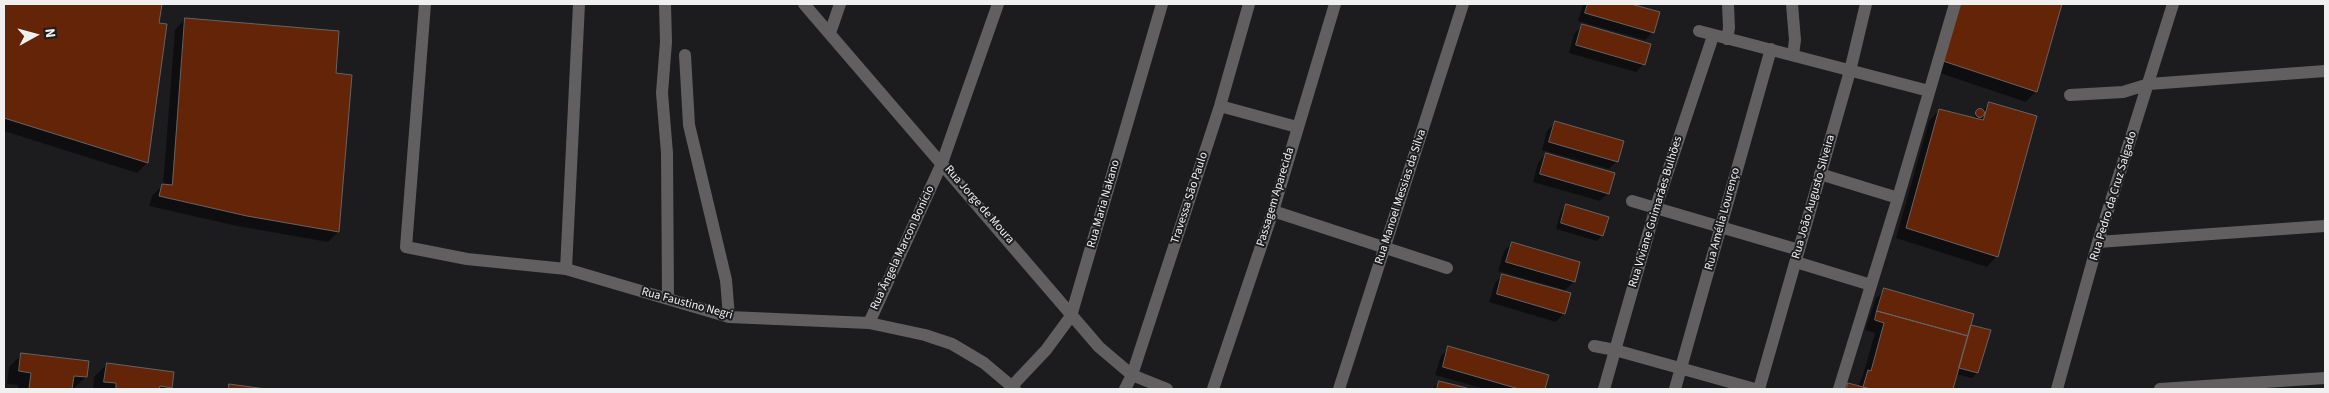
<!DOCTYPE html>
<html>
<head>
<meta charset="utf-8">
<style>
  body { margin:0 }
  #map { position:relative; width:2329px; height:393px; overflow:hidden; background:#1c1c1e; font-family:"Source Sans 3",sans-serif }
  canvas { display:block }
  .frame { position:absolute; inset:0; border:5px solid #f0f0f1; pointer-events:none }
  .north { position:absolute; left:10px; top:10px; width:50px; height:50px; -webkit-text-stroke:4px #1c1c1e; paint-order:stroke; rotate:83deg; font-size:14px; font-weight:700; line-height:20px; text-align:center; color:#f0f0f1 }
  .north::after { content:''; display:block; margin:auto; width:18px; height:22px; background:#f0f0f1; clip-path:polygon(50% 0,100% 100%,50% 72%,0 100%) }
</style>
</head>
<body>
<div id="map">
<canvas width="2329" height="393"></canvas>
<div class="frame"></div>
<div class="north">N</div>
</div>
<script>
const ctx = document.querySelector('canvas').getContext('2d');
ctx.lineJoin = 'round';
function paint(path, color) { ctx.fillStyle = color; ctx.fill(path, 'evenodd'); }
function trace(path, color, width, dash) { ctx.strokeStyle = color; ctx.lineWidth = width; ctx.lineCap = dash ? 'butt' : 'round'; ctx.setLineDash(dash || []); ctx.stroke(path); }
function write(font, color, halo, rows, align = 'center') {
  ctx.font = font + ' "Source Sans 3",sans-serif'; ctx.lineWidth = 4; ctx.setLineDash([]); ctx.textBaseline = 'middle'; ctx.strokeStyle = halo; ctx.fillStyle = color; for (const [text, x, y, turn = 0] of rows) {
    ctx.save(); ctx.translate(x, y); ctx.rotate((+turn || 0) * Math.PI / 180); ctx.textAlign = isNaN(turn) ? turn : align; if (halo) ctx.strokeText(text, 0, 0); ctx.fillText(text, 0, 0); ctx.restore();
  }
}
const shadow = new Path2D(`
  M 4,4 L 161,4 L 147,163 L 137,173 L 4,131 Z
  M 1583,4 L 1626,4 L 1659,13 L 1653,32 L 1645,40 L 1578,21 Z
  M 1953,4 L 2061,4 L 2036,91 L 2026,102 L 1934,71 Z
  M 185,19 L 335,74 L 338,232 L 328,242 L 237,226 L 149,206 L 152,196 L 163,185 L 175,30 Z
  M 1582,26 L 1644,64 L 1636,72 L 1569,53 L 1574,34 Z
  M 1989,104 L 1997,256 L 1987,267 L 1896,238 L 1929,121 L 1939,110 L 1973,119 L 1979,110 L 1981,112 Z
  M 1555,123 L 1617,161 L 1609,169 L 1542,150 L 1547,131 Z
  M 1546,154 L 1608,193 L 1600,201 L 1533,182 L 1538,163 Z
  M 1567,206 L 1602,235 L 1597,241 L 1556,229 L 1561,211 Z
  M 1512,243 L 1579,262 L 1574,282 L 1565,290 L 1498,271 L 1504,251 Z
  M 1503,275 L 1564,313 L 1556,322 L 1489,302 L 1495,283 Z
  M 1885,290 L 1969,329 L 1977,373 L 1972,378 L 1956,374 L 1952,389 L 1846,389 L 1849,385 L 1857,387 L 1862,378 L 1875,333 L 1865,330 L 1876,298 Z
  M 1449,348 L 1548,376 L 1544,389 L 1485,389 L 1435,375 L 1441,356 Z
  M 22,354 L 86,377 L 73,389 L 18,389 L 18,385 L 7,384 L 9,367 Z
  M 107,364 L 171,387 L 169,389 L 93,389 L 94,377 Z
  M 1440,382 L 1465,389 L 1432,389 Z`);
const building = new Path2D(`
  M 4,4 L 162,4 L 159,23 L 167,24 L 148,163 L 4,118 Z
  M 1588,4 L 1631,4 L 1660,12 L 1654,33 L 1585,13 Z
  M 1960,4 L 2062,4 L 2037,92 L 1943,61 Z
  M 185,18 L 339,31 L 336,73 L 352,75 L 339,232 L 247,216 L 159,196 L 162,184 L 172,185 Z
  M 1582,24 L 1651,44 L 1645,65 L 1576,45 Z
  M 1989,102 L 2037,116 L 1998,257 L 1906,228 L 1939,109 L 1983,120 Z
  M1975.5 113a4.5 4.5 0 1 1 9 0a4.5 4.5 0 1 1-9 0Z
  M 1555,121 L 1624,141 L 1618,162 L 1549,142 Z
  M 1546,153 L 1615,173 L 1609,194 L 1540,174 Z
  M 1566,204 L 1609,217 L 1603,236 L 1561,223 Z
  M 1512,242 L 1580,262 L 1575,282 L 1506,262 Z
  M 1502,274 L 1571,293 L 1565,314 L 1497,294 Z
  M 1884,288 L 1974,314 L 1968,336 L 1877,311 Z
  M 1877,311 L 1968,336 L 1953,389 L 1870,389 L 1863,387 L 1868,370 L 1871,371 L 1884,323 L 1875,320 Z
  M 1971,325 L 1991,330 L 1978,373 L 1959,368 Z
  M 1448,346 L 1549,375 L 1545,389 L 1519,389 L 1443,367 Z
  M 21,353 L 89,361 L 87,377 L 74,376 L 72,389 L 29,389 L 31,373 L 19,371 Z
  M 107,363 L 174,372 L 172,388 L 160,386 L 159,389 L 116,389 L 116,383 L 104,382 Z
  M 1439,381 L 1459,386 L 1470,389 L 1437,389 Z
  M 1848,383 L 1863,387 L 1870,389 L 1847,389 Z
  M 229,384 L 266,389 L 229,389 Z`);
const minor = new Path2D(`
  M 425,4 L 406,247 L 467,259 L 566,269 L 729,317 L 869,323 L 925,335 L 952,344 L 984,363 L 1015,389
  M 665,4 L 666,42 L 662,93 L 667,153 L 668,299
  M 804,4 L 1099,347 L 1132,375 L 1167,389
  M 1792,4 L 1795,40 L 1793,55
  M 1699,31 L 1929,91
  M 830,33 L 840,4
  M 1727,39 L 1729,28 L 1728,4
  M 685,55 L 689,125 L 726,280 L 729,317
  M 2070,95 L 2123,92 L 2149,84 L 2325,71
  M 1220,106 L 1297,127
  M 1820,174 L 1898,198
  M 1632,201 L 1799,250
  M 1273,211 L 1447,268
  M 2098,242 L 2325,226
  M 1796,262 L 1871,285
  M 566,269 L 579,4
  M 869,323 L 942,163 L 998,4
  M 1594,346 L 1615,350 L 1755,389
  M 1012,386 L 1046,350 L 1071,316 L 1162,4
  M 1125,389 L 1132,375 L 1220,106 L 1249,4
  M 1213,389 L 1273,211 L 1335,4
  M 1339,389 L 1463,4
  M 1604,389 L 1656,207 L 1713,36
  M 1675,389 L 1771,49
  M 1759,389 L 1850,71 L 1866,4
  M 1839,389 L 1898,198 L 1955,4
  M 2057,389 L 2098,242 L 2173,4
  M 2160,389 L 2325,378`);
const streetNames = [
  ["Rua Pedro da Cruz Salgado",2114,196,-73],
  ["Passagem Aparecida",1276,197,-73],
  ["Rua Manoel Messias da Silva",1401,197,-72],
  ["Rua João Augusto Silveira",1814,197,-74],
  ["Travessa São Paulo",1190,198,-72],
  ["Rua Maria Nakano",1104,204,-74],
  ["Rua Jorge de Moura",979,205,49],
  ["Rua Viviane Guimarães Bulhões",1656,212,-73],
  ["Rua Amélia Lourenço",1723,219,-75],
  ["Rua Ângela Marcon Bonício",903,248,-65],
  ["Rua Faustino Negri",687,304,15]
];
paint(shadow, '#0007');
paint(building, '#632407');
trace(building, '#676362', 1);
trace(minor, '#615f5f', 12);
write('12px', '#f0f0f1', '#1c1c1e', streetNames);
</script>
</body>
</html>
